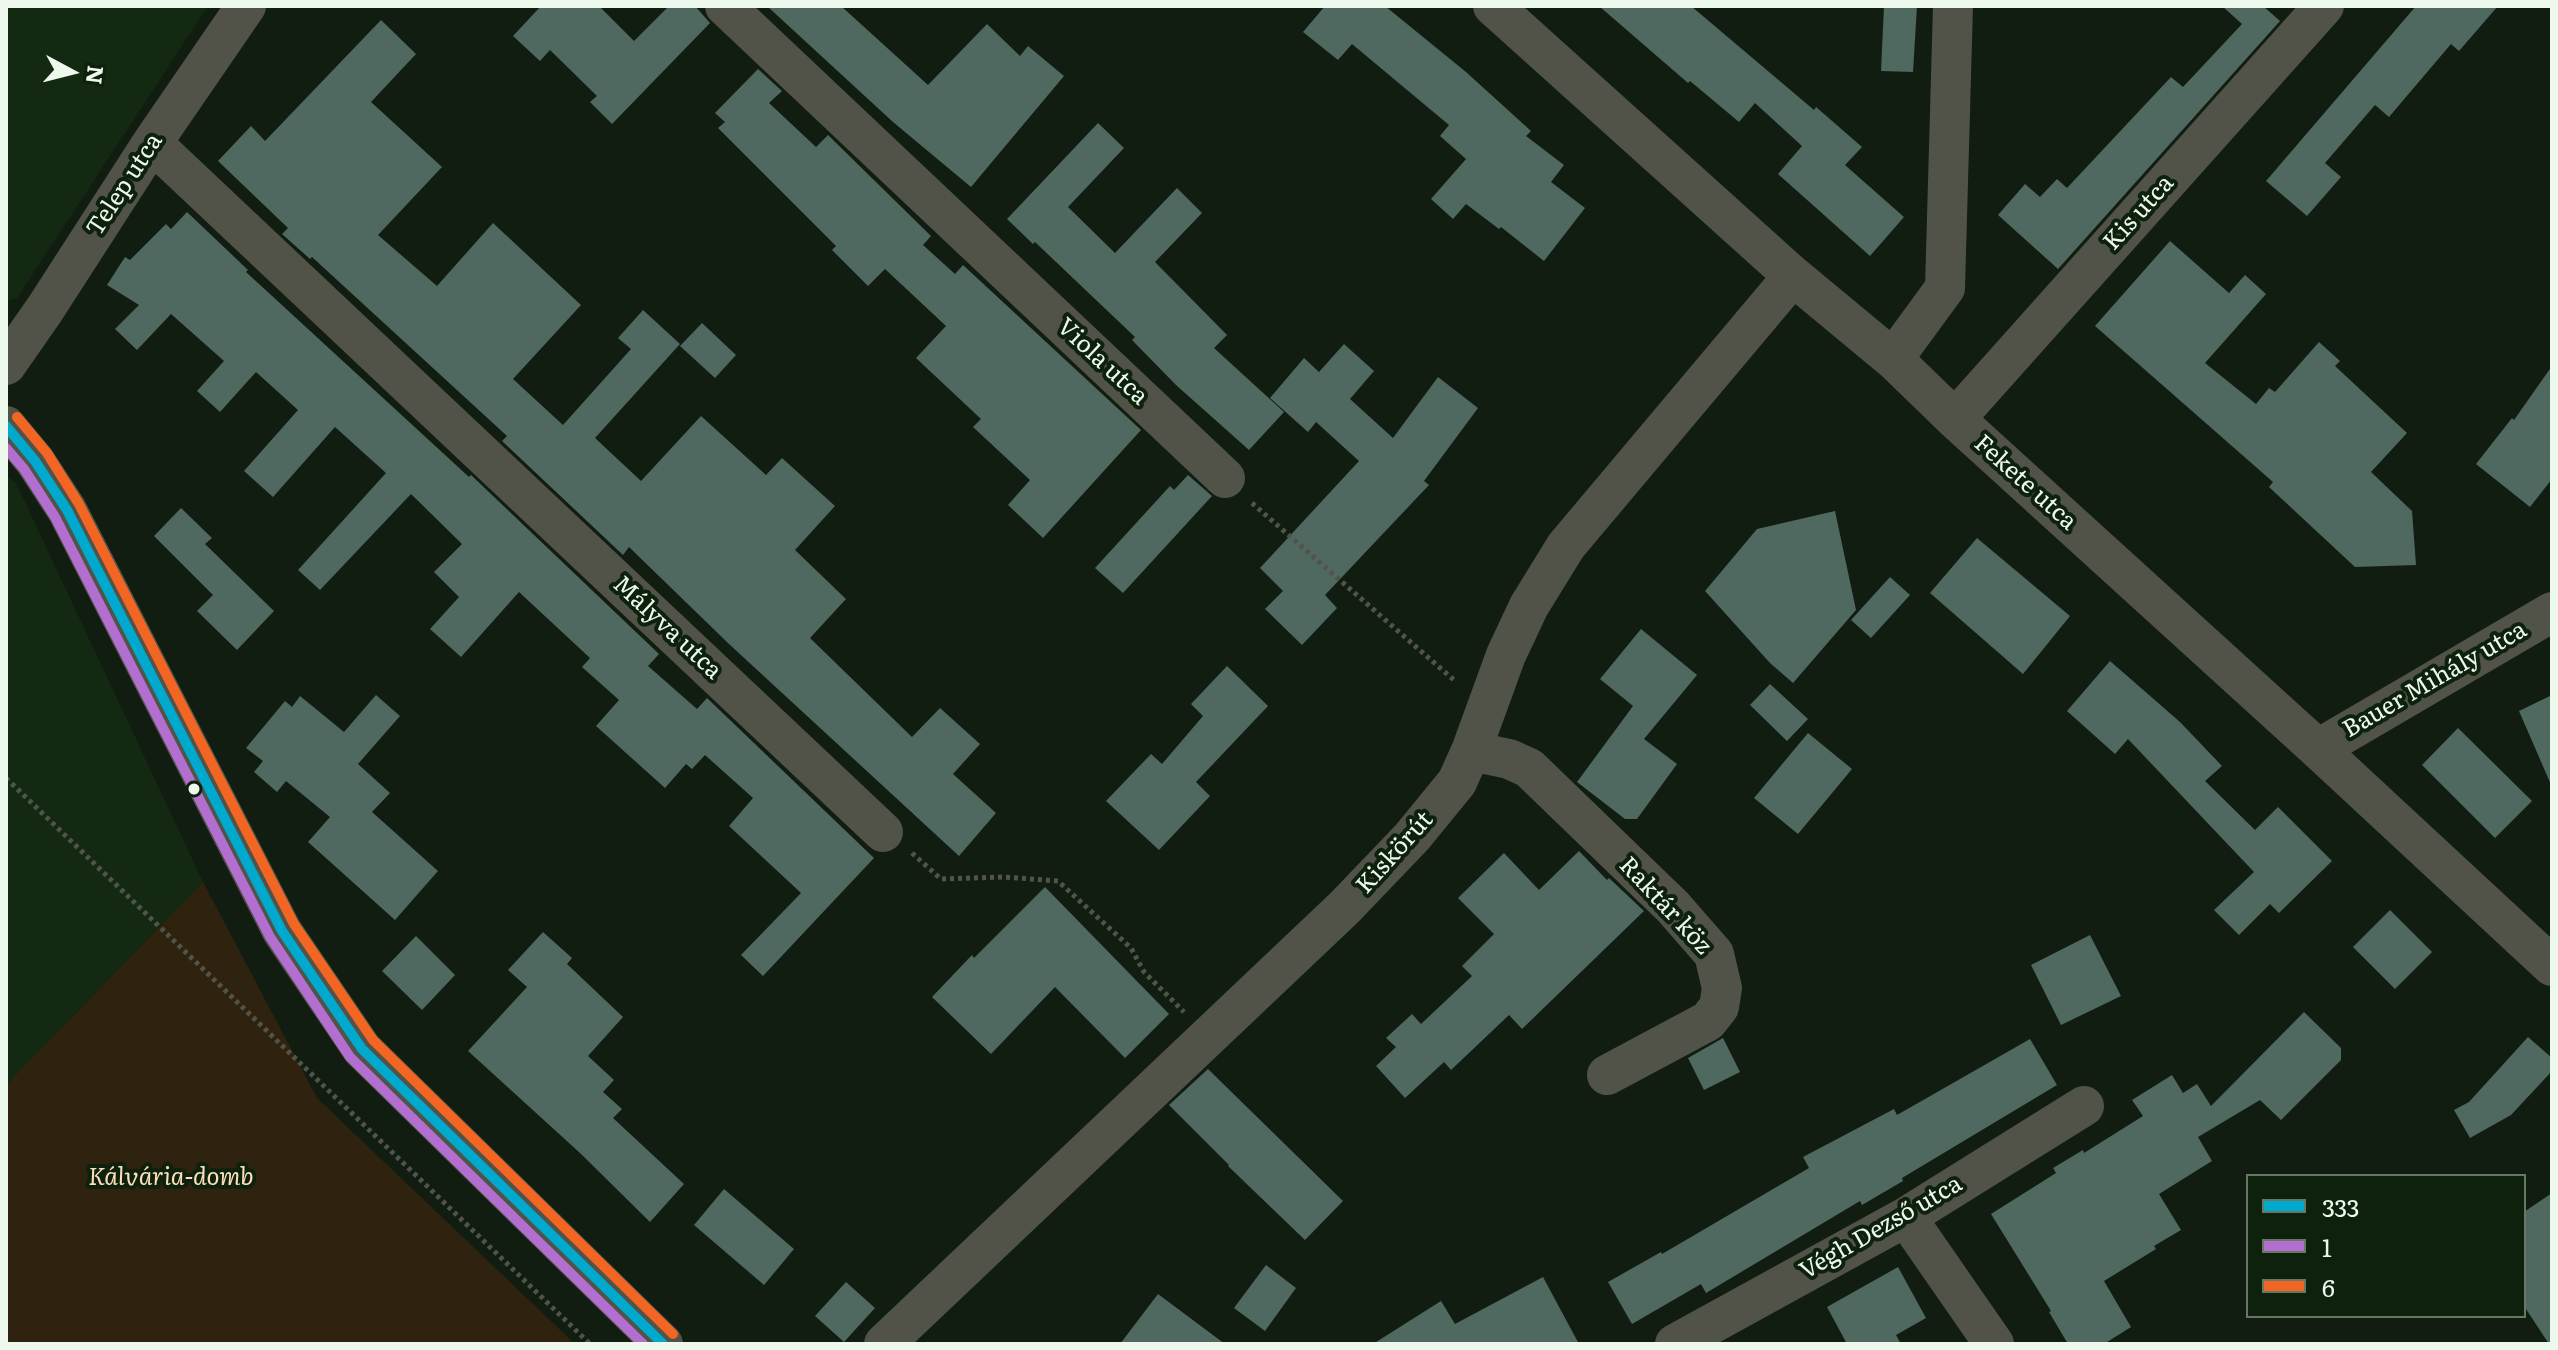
<!DOCTYPE html>
<html>
<head>
<meta charset="utf-8">
<style>
  body { margin:0 }
  #map { position:relative; width:2558px; height:1350px; overflow:hidden; background:#121d12; font-family:Literata,serif }
  canvas { display:block }
  .frame { position:absolute; inset:0; border:8px solid #edf9ec; pointer-events:none }
  .legend { position:absolute; left:2246px; top:1174px; width:280px; height:144px; box-sizing:border-box; background:#0e210d; border:2px solid #677766; margin:0; padding:10px 14px; list-style:none; font-size:24px; color:#edf9ec }
  .legend li { display:flex; align-items:center; gap:16px; height:40px }
  .legend b { width:40px; border:2px solid #677766 }
  .north { position:absolute; left:32px; top:32px; width:80px; height:80px; -webkit-text-stroke:6px #0e210d; paint-order:stroke; rotate:97deg; font-size:22px; font-weight:700; line-height:32px; text-align:center; color:#edf9ec }
  .north::after { content:''; display:block; margin:auto; width:28px; height:36px; background:#edf9ec; clip-path:polygon(50% 0,100% 100%,50% 72%,0 100%) }
</style>
</head>
<body>
<div id="map">
<canvas width="2558" height="1350"></canvas>
<div class="frame"></div>
<ul class="legend">
<li><b style="height:10px;background:#00a9ce"></b>333</li>
<li><b style="height:10px;background:#b36fd0"></b>1</li>
<li><b style="height:10px;background:#f26522"></b>6</li>
</ul>
<div class="north">N</div>
</div>
<script>
const ctx = document.querySelector('canvas').getContext('2d');
ctx.lineJoin = 'round';
function paint(path, color) { ctx.fillStyle = color; ctx.fill(path, 'evenodd'); }
function trace(path, color, width, dash) { ctx.strokeStyle = color; ctx.lineWidth = width; ctx.lineCap = dash ? 'butt' : 'round'; ctx.setLineDash(dash || []); ctx.stroke(path); }
function write(font, color, halo, rows, align = 'center') {
  ctx.font = font + ' Literata,serif'; ctx.lineWidth = 8; ctx.setLineDash([]); ctx.textBaseline = 'middle'; ctx.strokeStyle = halo; ctx.fillStyle = color; for (const [text, x, y, turn = 0] of rows) {
    ctx.save(); ctx.translate(x, y); ctx.rotate((+turn || 0) * Math.PI / 180); ctx.textAlign = isNaN(turn) ? turn : align; if (halo) ctx.strokeText(text, 0, 0); ctx.fillText(text, 0, 0); ctx.restore();
  }
}
const built = new Path2D(`
  M 6,6 L 208,6 L 17,298 L 6,301 Z
  M 6,474 L 17,485 L 203,882 L 6,1085 Z`);
const green = new Path2D(`
  M 203,882 L 317,1098 L 575,1344 L 6,1344 L 6,1085 Z`);
const building = new Path2D(`
  M 541,6 L 599,6 L 634,41 L 669,6 L 695,6 L 710,23 L 612,124 L 590,102 L 597,96 L 550,50 L 540,61 L 513,36 Z
  M 767,6 L 841,6 L 928,85 L 987,24 L 1020,56 L 1028,46 L 1064,76 L 971,187 L 893,122 Z
  M 1325,6 L 1385,6 L 1466,72 L 1531,131 L 1526,136 L 1564,165 L 1551,182 L 1585,208 L 1544,261 L 1501,227 L 1499,229 L 1466,204 L 1453,219 L 1431,199 L 1466,159 L 1440,136 L 1449,125 L 1352,44 L 1338,60 L 1303,32 Z
  M 1599,6 L 1691,6 L 1814,110 L 1816,107 L 1862,147 L 1845,165 L 1904,217 L 1870,256 L 1778,174 L 1802,146 L 1755,103 L 1739,122 L 1690,81 L 1688,83 Z
  M 1884,6 L 1917,6 L 1913,72 L 1881,71 Z
  M 2222,6 L 2263,6 L 2280,21 L 2058,269 L 1998,215 L 2025,184 L 2040,197 L 2057,179 L 2067,188 L 2171,77 L 2183,87 L 2242,24 Z
  M 2416,6 L 2498,6 L 2459,51 L 2451,44 L 2389,117 L 2375,105 L 2325,163 L 2341,177 L 2307,216 L 2266,181 Z
  M 381,20 L 416,54 L 371,102 L 442,167 L 378,235 L 437,286 L 493,223 L 581,305 L 513,379 L 563,425 L 631,349 L 618,338 L 643,310 L 680,344 L 595,438 L 641,481 L 701,416 L 766,475 L 782,458 L 835,506 L 795,550 L 846,599 L 810,638 L 912,737 L 940,708 L 980,744 L 953,774 L 996,813 L 959,856 L 729,644 L 629,547 L 623,555 L 502,441 L 507,436 L 312,257 L 310,259 L 282,234 L 288,228 L 218,161 L 251,126 L 265,141 Z
  M 758,69 L 782,91 L 769,103 L 816,147 L 828,135 L 931,236 L 923,245 L 955,274 L 963,265 L 1141,430 L 1043,538 L 1008,505 L 1030,480 L 973,427 L 981,419 L 916,358 L 946,326 L 885,269 L 868,286 L 832,250 L 836,246 L 718,128 L 725,122 L 715,113 Z
  M 1098,123 L 1124,148 L 1068,207 L 1115,253 L 1177,188 L 1202,213 L 1155,262 L 1227,335 L 1214,348 L 1284,412 L 1249,450 L 1176,385 L 1132,340 L 1135,337 L 1035,242 L 1033,244 L 1007,219 Z
  M 187,212 L 248,270 L 246,272 L 469,477 L 471,475 L 659,654 L 648,666 L 697,709 L 707,698 L 874,858 L 763,976 L 741,955 L 801,893 L 729,826 L 753,798 L 705,755 L 692,769 L 686,764 L 665,788 L 596,726 L 619,700 L 582,667 L 590,658 L 519,592 L 461,657 L 430,629 L 459,597 L 434,572 L 462,544 L 411,494 L 320,590 L 298,570 L 386,473 L 335,427 L 273,497 L 244,471 L 298,410 L 256,372 L 220,412 L 197,391 L 224,361 L 171,314 L 137,350 L 115,329 L 139,305 L 107,285 L 125,257 L 130,260 L 166,224 L 171,229 Z
  M 2170,241 L 2229,293 L 2245,275 L 2266,294 L 2205,363 L 2256,404 L 2269,388 L 2275,392 L 2319,342 L 2340,361 L 2335,366 L 2407,433 L 2371,472 L 2412,511 L 2416,565 L 2355,567 L 2269,487 L 2273,482 L 2095,326 Z
  M 702,323 L 736,355 L 715,378 L 680,346 Z
  M 1344,344 L 1374,371 L 1350,399 L 1393,438 L 1438,377 L 1478,408 L 1424,481 L 1429,485 L 1325,595 L 1337,608 L 1302,645 L 1265,609 L 1283,591 L 1260,568 L 1359,461 L 1316,422 L 1308,432 L 1270,398 L 1304,358 L 1319,372 Z
  M 2552,366 L 2552,479 L 2530,507 L 2476,464 L 2512,418 L 2514,420 Z
  M 1188,475 L 1212,496 L 1123,593 L 1095,568 L 1170,486 L 1174,490 Z
  M 181,508 L 212,538 L 205,544 L 274,611 L 237,650 L 197,611 L 213,595 L 154,536 Z
  M 1835,511 L 1856,610 L 1793,683 L 1770,663 L 1705,591 L 1757,529 Z
  M 1977,538 L 2070,616 L 2023,674 L 1930,593 Z
  M 1890,577 L 1910,595 L 1871,638 L 1851,620 Z
  M 1641,629 L 1697,675 L 1644,739 L 1677,764 L 1637,819 L 1625,819 L 1577,782 L 1633,706 L 1600,679 Z
  M 2110,661 L 2180,722 L 2222,766 L 2205,781 L 2255,830 L 2278,807 L 2332,861 L 2279,913 L 2270,904 L 2239,935 L 2214,910 L 2254,872 L 2128,739 L 2115,754 L 2067,711 Z
  M 1227,666 L 1268,706 L 1196,782 L 1210,796 L 1159,850 L 1106,801 L 1151,754 L 1162,764 L 1203,716 L 1191,704 Z
  M 1770,684 L 1808,719 L 1787,741 L 1750,705 Z
  M 376,695 L 400,716 L 358,764 L 390,793 L 372,812 L 438,871 L 395,920 L 308,842 L 330,817 L 286,781 L 277,792 L 254,772 L 263,761 L 246,748 L 285,701 L 292,707 L 300,696 L 344,732 Z
  M 2552,695 L 2552,787 L 2519,711 Z
  M 2458,728 L 2532,801 L 2495,838 L 2422,765 Z
  M 1808,733 L 1852,769 L 1798,834 L 1754,798 Z
  M 1579,851 L 1607,880 L 1609,878 L 1644,911 L 1522,1029 L 1509,1015 L 1451,1070 L 1444,1062 L 1405,1098 L 1376,1066 L 1396,1047 L 1386,1038 L 1412,1014 L 1421,1024 L 1472,976 L 1462,966 L 1494,934 L 1458,898 L 1504,853 L 1539,890 Z
  M 1045,887 L 1169,1014 L 1125,1058 L 1055,987 L 991,1054 L 932,997 L 972,955 L 974,958 Z
  M 2390,910 L 2432,952 L 2395,989 L 2353,947 Z
  M 543,932 L 572,958 L 567,964 L 623,1017 L 588,1056 L 614,1080 L 603,1092 L 622,1109 L 613,1118 L 684,1184 L 650,1222 L 580,1153 L 468,1051 L 527,987 L 508,970 Z
  M 2090,935 L 2121,996 L 2061,1025 L 2031,965 Z
  M 416,936 L 455,975 L 422,1010 L 382,971 Z
  M 2304,1012 L 2341,1048 L 2341,1060 L 2281,1120 L 2260,1100 L 2198,1137 L 2212,1161 L 2159,1194 L 2181,1230 L 2154,1246 L 2156,1249 L 2104,1281 L 2131,1327 L 2104,1344 L 2068,1344 L 2049,1312 L 2051,1311 L 1991,1214 L 2056,1173 L 2053,1168 L 2083,1150 L 2084,1153 L 2143,1116 L 2132,1100 L 2172,1075 L 2183,1093 L 2197,1084 L 2211,1106 Z
  M 2528,1037 L 2552,1058 L 2552,1071 L 2511,1115 L 2470,1138 L 2454,1110 L 2469,1102 Z
  M 1723,1038 L 1740,1072 L 1704,1090 L 1688,1058 Z
  M 2030,1039 L 2057,1085 L 1902,1178 L 1903,1181 L 1862,1205 L 1860,1201 L 1706,1293 L 1701,1284 L 1632,1324 L 1608,1282 L 1661,1252 L 1662,1254 L 1809,1168 L 1803,1157 L 1894,1109 L 1897,1115 Z
  M 1208,1069 L 1343,1201 L 1305,1240 L 1228,1166 L 1229,1165 L 1169,1105 Z
  M 724,1189 L 794,1249 L 764,1285 L 694,1225 Z
  M 2552,1193 L 2552,1344 L 2549,1344 L 2524,1306 L 2524,1212 Z
  M 1266,1265 L 1296,1288 L 1265,1331 L 1234,1308 Z
  M 1898,1267 L 1926,1318 L 1896,1335 L 1901,1344 L 1847,1344 L 1827,1307 Z
  M 1543,1277 L 1579,1344 L 1373,1344 L 1441,1301 L 1455,1324 Z
  M 846,1282 L 875,1308 L 844,1342 L 815,1316 Z
  M 1158,1294 L 1225,1344 L 1120,1344 Z`);
const path = new Path2D(`
  M 1252,503 L 1455,681
  M 6,778 L 590,1344
  M 912,853 L 941,879 L 1004,877 L 1058,881 L 1131,948 L 1144,972 L 1184,1012`);
const minor = new Path2D(`
  M 725,6 L 1225,478
  M 1493,6 L 1793,276 L 1893,359 L 1955,419 L 2318,749 L 2552,966
  M 152,143 L 883,832
  M 1893,359 L 1945,288 L 1953,6
  M 6,365 L 45,309 L 152,143 L 246,6
  M 1955,419 L 2324,6
  M 6,426 L 35,461 L 67,510 L 282,931 L 362,1049 L 663,1344
  M 2318,749 L 2552,612
  M 1471,751 L 1509,759 L 1529,768 L 1673,907 L 1714,954 L 1722,988 L 1719,1007 L 1708,1021 L 1607,1075
  M 1906,1217 L 1994,1344
  M 884,1344 L 1345,907 L 1412,837 L 1457,782 L 1471,751 L 1506,655 L 1529,606 L 1566,546 L 1793,276
  M 1675,1344 L 1906,1217 L 2084,1106`);
const bus1 = new Path2D(`
  M 6,426 L 35,461 L 67,510 L 282,931 L 362,1049 L 663,1344`);
const bus2 = new Path2D(`
  M 6,448 L 24,469 L 55,517 L 270,937 L 350,1057 L 643,1344`);
const bus3 = new Path2D(`
  M 17,417 L 47,453 L 79,504 L 294,924 L 373,1040 L 673,1334`);
const markers = [
  [194,789,7,"#edf9ec"]
];
const streetNames = [
  ["Telep utca",125,185,-57],
  ["Kis utca",2139,213,-48],
  ["Viola utca",1102,362,43],
  ["Fekete utca",2025,483,42],
  ["Mályva utca",667,628,43],
  ["Bauer Mihály utca",2435,680,-30],
  ["Kiskörút",1395,853,-48],
  ["Raktár köz",1665,906,47],
  ["Végh Dezső utca",1881,1228,-30]
];
const parkNames = [
  ["Kálvária-domb",171,1178]
];
paint(built, '#142912');
paint(green, '#2f230f');
paint(building, '#4f6960');
trace(path, '#50544a', 5, [4, 4]);
trace(minor, '#515348', 40);
trace(bus1, '#00a9ce', 10);
trace(bus2, '#b36fd0', 10);
trace(bus3, '#f26522', 10);
for (const [x, y, r, color] of markers) { const dot = new Path2D(); dot.arc(x, y, r, 0, 2 * Math.PI); ctx.fillStyle = color; ctx.fill(dot); trace(dot, '#0e210d', 3); }
write('24px', '#edf9ec', '#0e210d', streetNames);
write('italic 24px', '#fbdfbc', '#0e210d', parkNames);
</script>
</body>
</html>
